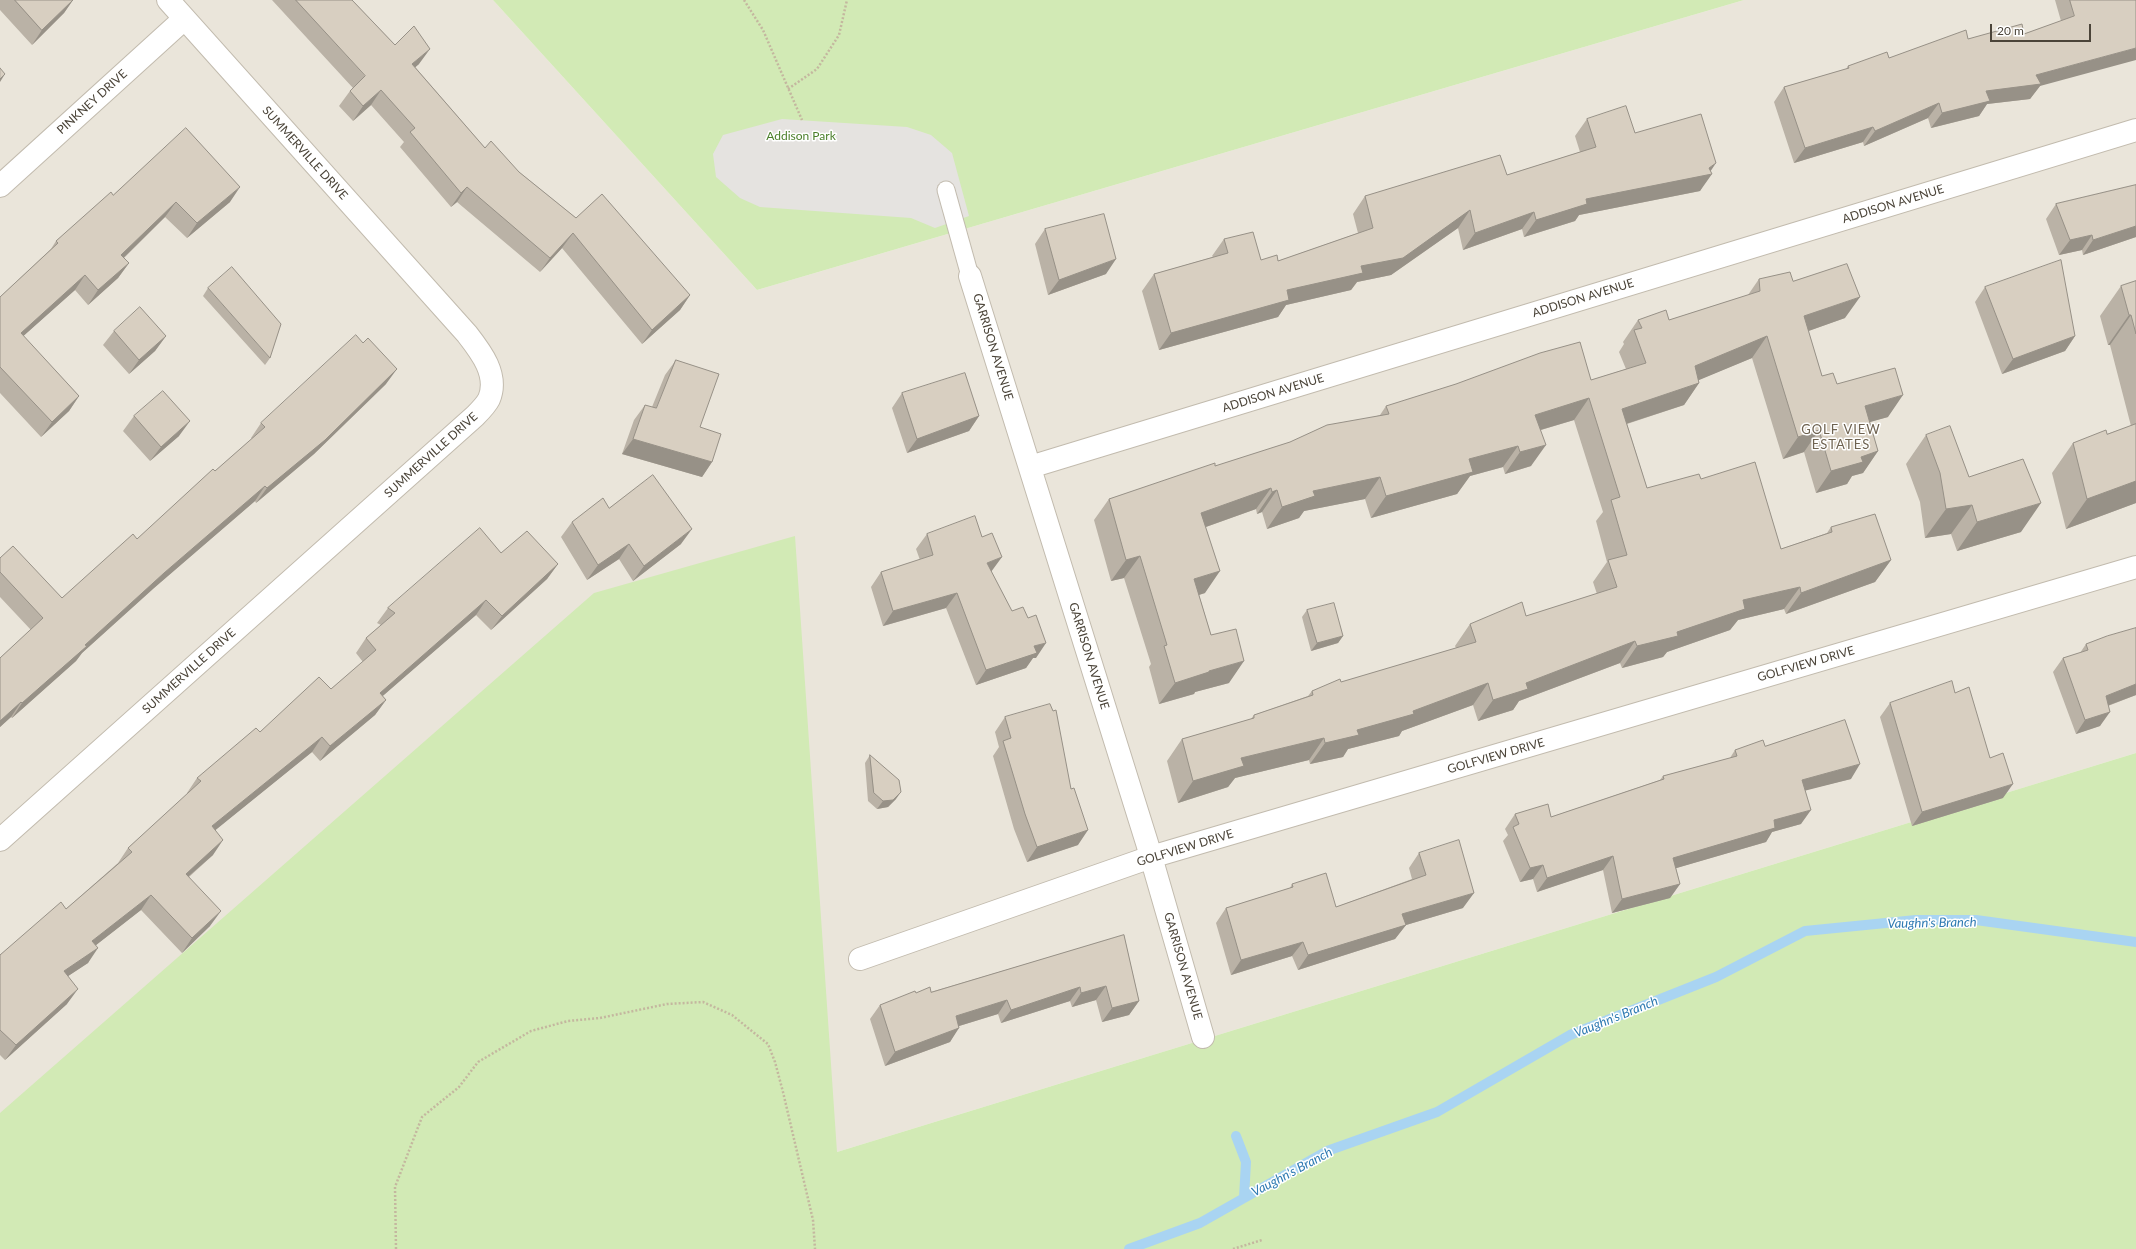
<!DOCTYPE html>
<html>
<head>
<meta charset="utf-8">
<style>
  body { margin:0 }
  #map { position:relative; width:2136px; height:1249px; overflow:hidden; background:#f6f3ec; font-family:Lato,sans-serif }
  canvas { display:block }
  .scale { position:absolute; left:1990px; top:24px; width:101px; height:18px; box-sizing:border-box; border:2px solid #4b4439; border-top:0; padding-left:5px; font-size:12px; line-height:14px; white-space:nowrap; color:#4b4439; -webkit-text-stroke:3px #fff; paint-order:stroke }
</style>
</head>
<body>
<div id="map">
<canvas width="2136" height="1249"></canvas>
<div class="scale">20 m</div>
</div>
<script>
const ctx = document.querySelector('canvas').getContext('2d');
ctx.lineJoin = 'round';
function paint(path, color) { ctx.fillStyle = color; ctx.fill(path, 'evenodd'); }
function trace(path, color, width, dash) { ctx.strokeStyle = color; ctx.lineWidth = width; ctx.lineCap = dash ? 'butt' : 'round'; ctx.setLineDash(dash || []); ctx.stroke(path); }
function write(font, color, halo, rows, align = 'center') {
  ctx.font = font + ' Lato,sans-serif'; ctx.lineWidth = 3; ctx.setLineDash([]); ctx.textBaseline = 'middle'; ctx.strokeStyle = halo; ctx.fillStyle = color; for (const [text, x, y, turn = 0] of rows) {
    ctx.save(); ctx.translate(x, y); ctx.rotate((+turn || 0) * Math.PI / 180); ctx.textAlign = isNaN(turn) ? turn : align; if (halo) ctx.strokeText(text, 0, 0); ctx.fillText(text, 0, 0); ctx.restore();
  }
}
const residential = new Path2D(`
  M 0,0 L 493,0 L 757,290 L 1744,0 L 2136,0 L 2136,753 L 837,1152 L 0,1114 Z`);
const green = new Path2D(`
  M 493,0 L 1744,0 L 757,290 Z
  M 795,536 L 837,1152 L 2136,753 L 2136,1249 L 0,1249 L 0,1113 L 594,593 Z`);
const parking = new Path2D(`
  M 782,119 L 907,127 L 931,135 L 952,153 L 969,216 L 935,228 L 911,218 L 760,207 L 740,198 L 716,177 L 713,154 L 723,135 Z`);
const stream = new Path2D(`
  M 1236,1136 L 1246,1162 L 1244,1198
  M 1129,1249 L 1200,1223 L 1327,1151 L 1437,1112 L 1570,1035 L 1716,977 L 1805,931 L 1916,920 L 1976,920 L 2136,942`);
const path = new Path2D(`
  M 744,0 L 763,30 L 802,120
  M 788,89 L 817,69 L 839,35 L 847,0
  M 396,1249 L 395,1187 L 422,1117 L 459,1087 L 478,1062 L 531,1031 L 568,1021 L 600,1018 L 667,1004 L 703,1002 L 732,1015 L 768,1044 L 775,1062 L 783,1092 L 813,1220 L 815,1249
  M 1233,1249 L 1262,1240`);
const service = new Path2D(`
  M 946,190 L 970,276`);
const minor = new Path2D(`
  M 0,186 L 184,19
  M 970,276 L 1147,843 L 1203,1037
  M 1030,467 L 2136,130
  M 0,840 L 475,416 C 480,411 486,405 489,399 C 499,375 481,352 467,334 L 168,0
  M 860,959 L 1151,857 L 2136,567`);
const wall = new Path2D(`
  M 0,0 L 73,0 L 64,13 L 32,45 L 0,10 Z
  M 272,0 L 352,0 L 395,45 L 419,64 L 415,67 L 485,148 L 519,172 L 576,218 L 690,295 L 680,310 L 642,344 L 562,248 L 540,272 L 457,202 L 451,207 L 400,147 L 404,142 L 371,105 L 353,121 L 339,106 L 350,91 L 353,88 Z
  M 2055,0 L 2136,0 L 2040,86 L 2030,99 L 1987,104 L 1979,116 L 1931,128 L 1928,118 L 1864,146 L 1863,142 L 1794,163 L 1774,102 L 1784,87 L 1846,69 L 1848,66 L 1889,58 L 1968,39 L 2024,34 L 2061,21 Z
  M 1587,119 L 1635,133 L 1710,171 L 1700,191 L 1579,215 L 1575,221 L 1524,237 L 1522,229 L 1463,250 L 1458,228 L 1391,275 L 1357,282 L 1351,290 L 1286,305 L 1278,317 L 1159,350 L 1142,291 L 1154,274 L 1213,257 L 1212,256 L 1224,239 L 1261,260 L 1278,261 L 1358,233 L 1353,214 L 1365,196 L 1507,175 L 1580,152 L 1575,136 Z
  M 2136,185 L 2136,237 L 2083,255 L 2082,250 L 2059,255 L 2046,219 L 2056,204 Z
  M 113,195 L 230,202 L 187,238 L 165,217 L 124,258 L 129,263 L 118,278 L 88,305 L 75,290 L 23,336 L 79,396 L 69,411 L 41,437 L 0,393 L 0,297 L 51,249 L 56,241 Z
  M 1045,229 L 1106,274 L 1048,295 L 1035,244 Z
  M 1759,279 L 1793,281 L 1845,318 L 1808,331 L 1822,376 L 1837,384 L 1888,417 L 1869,422 L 1878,451 L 1863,473 L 1852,476 L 1847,484 L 1816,493 L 1804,452 L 1783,459 L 1752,358 L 1698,380 L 1699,383 L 1684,405 L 1627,424 L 1647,488 L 1701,479 L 1781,549 L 1827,533 L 1831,527 L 1891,560 L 1875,582 L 1786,614 L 1784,609 L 1738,620 L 1730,630 L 1667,652 L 1663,657 L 1622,668 L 1620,663 L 1519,701 L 1513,710 L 1478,721 L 1473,705 L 1402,731 L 1399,736 L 1348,749 L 1343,757 L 1310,764 L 1309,760 L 1235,778 L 1228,787 L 1178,803 L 1167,761 L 1182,739 L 1251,719 L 1254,715 L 1308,696 L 1312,691 L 1456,648 L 1455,646 L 1470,624 L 1526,616 L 1597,594 L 1593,582 L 1607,562 L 1596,521 L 1603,512 L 1574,420 L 1541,430 L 1531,466 L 1505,474 L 1503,467 L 1470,476 L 1457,494 L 1371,518 L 1365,499 L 1304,511 L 1299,518 L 1267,529 L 1262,512 L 1257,514 L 1256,509 L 1206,527 L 1205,593 L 1199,595 L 1211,635 L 1229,683 L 1195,692 L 1194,694 L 1159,704 L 1149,667 L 1151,664 L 1124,578 L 1111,581 L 1094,520 L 1109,499 L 1380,415 L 1386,406 L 1591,380 L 1626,369 L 1619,352 L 1624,344 L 1623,342 L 1638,320 L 1669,320 L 1748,295 Z
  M 2136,281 L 2136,503 L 2066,529 L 2052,473 L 2073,443 L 2107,434 L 2131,426 L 2110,345 L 2108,345 L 2100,316 L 2121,286 Z
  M 1985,287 L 2075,336 L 2065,351 L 2002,374 L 1975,302 Z
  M 208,288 L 270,358 L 265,365 L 203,296 Z
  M 114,331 L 166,336 L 155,351 L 129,374 L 103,345 Z
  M 676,360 L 712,462 L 702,477 L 622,454 L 634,420 L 645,405 L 652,407 L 665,375 Z
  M 386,384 L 314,454 L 256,503 L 255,501 L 154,588 L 82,653 L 76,661 L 12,718 L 11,717 L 0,727 L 0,658 L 31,630 L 0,597 L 0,558 L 62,598 L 137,539 L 252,439 L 251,438 L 261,423 Z
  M 902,393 L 979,416 L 969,431 L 907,453 L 892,408 Z
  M 134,416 L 179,436 L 150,461 L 123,431 Z
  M 1926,435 L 1969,477 L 2021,532 L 1957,551 L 1951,534 L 1925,538 L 1920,502 L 1906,464 Z
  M 609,508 L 681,544 L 633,581 L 619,559 L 587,580 L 561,537 L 572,522 Z
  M 927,534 L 991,571 L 1036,658 L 1033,658 L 1026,668 L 976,685 L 946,608 L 883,626 L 871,587 L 881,572 L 920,560 L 916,549 Z
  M 501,553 L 558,564 L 547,579 L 491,630 L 476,615 L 382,696 L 386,700 L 375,715 L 320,761 L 312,752 L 215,830 L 213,855 L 189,877 L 210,926 L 182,953 L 141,910 L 96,945 L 88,963 L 68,976 L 67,1004 L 5,1060 L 0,1055 L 0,955 L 66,909 L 118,863 L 128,848 L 188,794 L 187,793 L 197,778 L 260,732 L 331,689 L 363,662 L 356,653 L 366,638 L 381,625 L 377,623 L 388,608 Z
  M 1307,610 L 1343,636 L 1338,643 L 1311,651 L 1302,617 Z
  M 2136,628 L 2136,695 L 2108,706 L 2100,726 L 2076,734 L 2053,672 L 2063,658 L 2080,653 L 2086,644 Z
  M 1955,693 L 1990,758 L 2003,798 L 1912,826 L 1880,717 L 1890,703 Z
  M 1005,717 L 1078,845 L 1027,862 L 1014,829 L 993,756 L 999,747 L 995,732 Z
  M 1765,746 L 1851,779 L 1805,790 L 1801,824 L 1772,832 L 1766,842 L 1676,868 L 1680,884 L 1670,898 L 1612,913 L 1603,870 L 1537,892 L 1533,879 L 1520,882 L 1503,841 L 1508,835 L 1505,829 L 1515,814 L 1551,817 L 1660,780 L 1663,776 L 1730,758 L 1735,750 Z
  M 870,755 L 896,799 L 888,807 L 877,809 L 868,801 L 865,763 Z
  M 1419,853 L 1463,908 L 1406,925 L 1395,939 L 1298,970 L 1292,956 L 1231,975 L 1216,923 L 1226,908 L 1290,888 L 1292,884 L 1336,907 L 1412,879 L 1409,868 Z
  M 1124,935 L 1139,1001 L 1129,1015 L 1102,1022 L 1096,1000 L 1072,1007 L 1070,1001 L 1001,1023 L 998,1014 L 959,1026 L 950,1042 L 885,1066 L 870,1019 L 880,1005 L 916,993 L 931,992 Z`);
const shadedWall = new Path2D(`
  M 73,0 L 64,13 L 32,45 L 42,30 Z
  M 2136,48 L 2136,60 L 2040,86 L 2030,99 L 1987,104 L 1979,116 L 1931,128 L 1942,113 L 1986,91 L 2036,75 Z
  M 430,49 L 419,64 L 402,79 L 412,64 Z
  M 5,74 L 0,82 L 0,79 Z
  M 381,90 L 371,105 L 353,121 L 363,106 Z
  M 1939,103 L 1928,118 L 1864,146 L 1875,131 Z
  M 1873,127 L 1863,142 L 1794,163 L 1805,148 Z
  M 1716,163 L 1708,175 L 1712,174 L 1700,191 L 1579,215 L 1575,221 L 1524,237 L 1536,220 L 1586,199 L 1709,168 Z
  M 240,187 L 230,202 L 187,238 L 197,223 Z
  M 467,187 L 457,202 L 451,207 L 461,193 Z
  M 176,202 L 165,217 L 111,270 L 121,255 Z
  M 1470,210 L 1458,228 L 1391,275 L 1357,282 L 1351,290 L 1286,305 L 1278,317 L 1159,350 L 1171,333 L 1287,290 L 1361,266 Z
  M 1534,212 L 1522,229 L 1463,250 L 1475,233 Z
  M 2136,226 L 2136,237 L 2083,255 L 2093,240 Z
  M 573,233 L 562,248 L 540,272 L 550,258 Z
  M 2092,235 L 2082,250 L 2059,255 L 2070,240 Z
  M 1116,259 L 1106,274 L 1048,295 L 1059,280 Z
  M 129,263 L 118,278 L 88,305 L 98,290 Z
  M 85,275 L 75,290 L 10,348 L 21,333 Z
  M 690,295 L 680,310 L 642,344 L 652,330 Z
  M 1860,297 L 1845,318 L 1789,338 L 1804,316 Z
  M 2129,315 L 2131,315 L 2110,345 L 2108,345 Z
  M 166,336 L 155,351 L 129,374 L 139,360 Z
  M 1767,336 L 1752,358 L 1680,388 L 1695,366 Z
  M 2075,336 L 2065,351 L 2002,374 L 2013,359 Z
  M 397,369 L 386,384 L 314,454 L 256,503 L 267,488 Z
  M 1699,383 L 1684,405 L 1607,430 L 1622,409 Z
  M 1903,395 L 1888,417 L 1849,428 L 1865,406 Z
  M 79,396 L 69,411 L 41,437 L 52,422 Z
  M 1589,398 L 1574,420 L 1520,436 L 1535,415 Z
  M 979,416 L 969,431 L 907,453 L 917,439 Z
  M 190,421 L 179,436 L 150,461 L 161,447 Z
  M 1819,430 L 1804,452 L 1783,459 L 1798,437 Z
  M 633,439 L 712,462 L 702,477 L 622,454 Z
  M 1546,445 L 1531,466 L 1505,474 L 1520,452 Z
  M 1518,446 L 1503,467 L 1470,476 L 1457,494 L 1371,518 L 1386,496 L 1469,459 Z
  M 1878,451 L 1863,473 L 1852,476 L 1847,484 L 1816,493 L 1831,471 L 1861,457 Z
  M 1380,477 L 1365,499 L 1304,511 L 1299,518 L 1267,529 L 1282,507 L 1313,491 Z
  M 2136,481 L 2136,503 L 2066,529 L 2087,499 Z
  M 265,486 L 255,501 L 154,588 L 82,653 L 76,661 L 12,718 L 22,703 L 85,645 L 164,573 Z
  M 1271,488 L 1256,509 L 1186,534 L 1201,513 Z
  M 1277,490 L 1262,512 L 1257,514 L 1272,492 Z
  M 2041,503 L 2021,532 L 1957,551 L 1977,522 Z
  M 1972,505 L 1951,534 L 1925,538 L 1946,509 Z
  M 692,529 L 681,544 L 633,581 L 644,566 Z
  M 629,544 L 619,559 L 587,580 L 598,565 Z
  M 1140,556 L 1124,578 L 1111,581 L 1126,560 Z
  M 1002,557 L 991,572 L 987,563 Z
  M 1891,560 L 1875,582 L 1786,614 L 1801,593 Z
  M 558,564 L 547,579 L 491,630 L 502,616 Z
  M 1220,571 L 1205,593 L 1179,601 L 1194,579 Z
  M 1800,587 L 1784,609 L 1738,620 L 1730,630 L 1667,652 L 1663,657 L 1622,668 L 1637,646 L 1743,600 Z
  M 957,593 L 946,608 L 883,626 L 893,611 Z
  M 486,600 L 476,615 L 369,708 L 380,693 Z
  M 1343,636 L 1338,643 L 1311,651 L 1317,643 Z
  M 1635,641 L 1620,663 L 1519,701 L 1513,710 L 1478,721 L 1493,700 L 1526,683 Z
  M 1046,643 L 1036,658 L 1033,658 L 1026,668 L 976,685 L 986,670 L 1034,646 Z
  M 1244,661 L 1229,683 L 1195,692 L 1194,694 L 1159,704 L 1175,683 L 1209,671 Z
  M 1488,683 L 1473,705 L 1402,731 L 1399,736 L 1348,749 L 1343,757 L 1310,764 L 1325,743 L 1357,730 L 1413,711 Z
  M 2136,684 L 2136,695 L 2096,710 L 2106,696 Z
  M 386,700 L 375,715 L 320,761 L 330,746 Z
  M 21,702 L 11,717 L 0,727 L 0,721 Z
  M 2110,712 L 2100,726 L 2076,734 L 2085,720 Z
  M 322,737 L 312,752 L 202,841 L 212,826 Z
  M 1324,738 L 1309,760 L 1235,778 L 1228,787 L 1178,803 L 1193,781 L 1241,758 Z
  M 1860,764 L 1851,779 L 1792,794 L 1802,780 Z
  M 2013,784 L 2003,798 L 1912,826 L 1922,812 Z
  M 901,792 L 896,799 L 888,807 L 877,809 L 883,801 Z
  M 1811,810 L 1801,824 L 1772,832 L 1766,842 L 1663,872 L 1673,858 L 1774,820 Z
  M 1088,830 L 1078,845 L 1027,862 L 1037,847 Z
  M 223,840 L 213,855 L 175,888 L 186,874 Z
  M 1613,856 L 1603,870 L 1537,892 L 1547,878 Z
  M 1543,865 L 1533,879 L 1520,882 L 1530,868 Z
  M 1680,884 L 1670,898 L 1612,913 L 1622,899 Z
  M 1474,893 L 1463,908 L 1406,925 L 1395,939 L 1298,970 L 1308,955 L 1402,914 Z
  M 151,895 L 141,910 L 82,956 L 92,941 Z
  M 221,911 L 210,926 L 182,953 L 192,938 Z
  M 1303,942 L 1292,956 L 1231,975 L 1241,960 Z
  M 98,948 L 88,963 L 53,986 L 64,971 Z
  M 1106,986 L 1096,1000 L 1072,1007 L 1081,993 Z
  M 1080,987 L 1070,1001 L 1001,1023 L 1011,1010 Z
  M 78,989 L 67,1004 L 5,1060 L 16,1045 Z
  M 1007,1000 L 998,1014 L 946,1030 L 956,1016 Z
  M 1139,1001 L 1129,1015 L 1102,1022 L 1112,1008 Z
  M 959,1028 L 950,1042 L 885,1066 L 895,1052 Z`);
const building = new Path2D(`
  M 15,0 L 73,0 L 42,30 Z
  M 296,0 L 352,0 L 395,45 L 414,26 L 430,49 L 412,64 L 485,148 L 491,141 L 519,172 L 576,218 L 602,194 L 690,295 L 652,330 L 573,233 L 550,258 L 467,187 L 461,193 L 410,132 L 415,128 L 381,90 L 363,106 L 350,91 L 365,76 Z
  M 2070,0 L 2136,0 L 2136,48 L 2036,75 L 2041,84 L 1986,91 L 1990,101 L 1942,113 L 1939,103 L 1875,131 L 1873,127 L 1805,148 L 1784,87 L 1849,68 L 1848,66 L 1887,52 L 1889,58 L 1966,30 L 1968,39 L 2022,24 L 2024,34 L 2074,16 Z
  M 0,68 L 5,74 L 0,79 Z
  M 1626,106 L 1635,133 L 1701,114 L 1716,163 L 1709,168 L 1712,174 L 1586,199 L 1587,204 L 1536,220 L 1534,212 L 1475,233 L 1470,210 L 1403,258 L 1361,266 L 1363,273 L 1287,290 L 1289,300 L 1171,333 L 1154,274 L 1228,253 L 1224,239 L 1253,232 L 1261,260 L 1277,255 L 1278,261 L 1373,228 L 1365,196 L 1500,155 L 1507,175 L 1596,147 L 1587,119 Z
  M 186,128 L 240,187 L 197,223 L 176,202 L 121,255 L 129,263 L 98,290 L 85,275 L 21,333 L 79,396 L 52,422 L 0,367 L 0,297 L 58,243 L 56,241 L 111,192 L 113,195 Z
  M 2136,185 L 2136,226 L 2093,240 L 2092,235 L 2070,240 L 2056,204 Z
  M 1104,214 L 1116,259 L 1059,280 L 1045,229 Z
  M 2061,260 L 2075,336 L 2013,359 L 1985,287 Z
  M 1847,264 L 1860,297 L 1804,316 L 1822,376 L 1833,373 L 1837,384 L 1895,368 L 1903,395 L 1865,406 L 1878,451 L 1861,457 L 1863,462 L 1831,471 L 1819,430 L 1798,437 L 1767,336 L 1695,366 L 1699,383 L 1622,409 L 1647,488 L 1699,474 L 1701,479 L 1755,462 L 1781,549 L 1832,532 L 1831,527 L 1875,514 L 1891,560 L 1801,593 L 1800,587 L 1743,600 L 1745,609 L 1677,632 L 1678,636 L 1637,646 L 1635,641 L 1526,683 L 1528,689 L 1493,700 L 1488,683 L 1413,711 L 1414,714 L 1357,730 L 1359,735 L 1325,743 L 1324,738 L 1241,758 L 1244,766 L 1193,781 L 1182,739 L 1254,718 L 1254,715 L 1313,695 L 1312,691 L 1340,679 L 1341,682 L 1476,642 L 1470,624 L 1522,602 L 1526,616 L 1617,587 L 1608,560 L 1627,555 L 1611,500 L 1620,497 L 1589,398 L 1535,415 L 1546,445 L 1520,452 L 1518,446 L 1469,459 L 1473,472 L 1386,496 L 1380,477 L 1313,491 L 1315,496 L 1282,507 L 1277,490 L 1272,492 L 1271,488 L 1201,513 L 1220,571 L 1194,579 L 1211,635 L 1236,629 L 1244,661 L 1209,671 L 1209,672 L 1175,683 L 1164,646 L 1167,645 L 1140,556 L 1126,560 L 1109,499 L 1215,463 L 1215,466 L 1290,442 L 1327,425 L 1389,414 L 1386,406 L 1456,384 L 1540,353 L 1580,342 L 1591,380 L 1646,363 L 1634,330 L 1642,328 L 1638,320 L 1666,310 L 1669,320 L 1760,291 L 1759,279 L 1790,272 L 1793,281 Z
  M 232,267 L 281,324 L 270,358 L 208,288 Z
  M 2136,281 L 2136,334 L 2131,315 L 2129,315 L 2121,286 Z
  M 140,307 L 166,336 L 139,360 L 114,331 Z
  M 356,335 L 363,343 L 368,338 L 397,369 L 325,440 L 267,488 L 265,486 L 164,573 L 85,645 L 87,646 L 22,703 L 21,702 L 0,721 L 0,658 L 43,618 L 0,572 L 0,558 L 13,546 L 62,598 L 133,534 L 137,539 L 213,469 L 215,471 L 265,427 L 261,423 Z
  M 676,360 L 719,374 L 700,427 L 721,434 L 712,462 L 633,439 L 645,405 L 656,408 Z
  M 965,373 L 979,416 L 917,439 L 902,393 Z
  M 163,391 L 190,421 L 161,447 L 134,416 Z
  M 2136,424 L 2136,481 L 2087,499 L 2073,443 L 2106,430 L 2107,434 Z
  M 1950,426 L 1969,477 L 2023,459 L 2041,503 L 1977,522 L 1972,505 L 1946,509 L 1940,473 L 1926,435 Z
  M 653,475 L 692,529 L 644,566 L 629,544 L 598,565 L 572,522 L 603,498 L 609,508 Z
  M 975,516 L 982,537 L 992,533 L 1002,557 L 987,563 L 1012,611 L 1023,607 L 1028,618 L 1036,615 L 1046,643 L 1034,646 L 1037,653 L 986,670 L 957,593 L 893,611 L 881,572 L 933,555 L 927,534 Z
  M 480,528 L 501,553 L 527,531 L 558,564 L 502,616 L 486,600 L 380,693 L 386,700 L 330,746 L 322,737 L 212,826 L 223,840 L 186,874 L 221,911 L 192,938 L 151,895 L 92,941 L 98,948 L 64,971 L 78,989 L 16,1045 L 0,1030 L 0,955 L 61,902 L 66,909 L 132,852 L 128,848 L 201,781 L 197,778 L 256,728 L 260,732 L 319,677 L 331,689 L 376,650 L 366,638 L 395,613 L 388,608 Z
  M 1334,603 L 1343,636 L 1317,643 L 1307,610 Z
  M 2136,628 L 2136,684 L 2106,696 L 2110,712 L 2085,720 L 2063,658 L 2088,650 L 2086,644 L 2107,636 Z
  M 1952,681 L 1955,693 L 1969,687 L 1990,758 L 2003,753 L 2013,784 L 1922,812 L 1890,703 Z
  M 1050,704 L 1053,711 L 1056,710 L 1071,789 L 1074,788 L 1088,830 L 1037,847 L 1025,814 L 1003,741 L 1011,738 L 1005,717 Z
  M 1845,720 L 1860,764 L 1802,780 L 1811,810 L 1774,820 L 1775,828 L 1673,858 L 1680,884 L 1622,899 L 1613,856 L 1547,878 L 1543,865 L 1530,868 L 1513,827 L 1519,824 L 1515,814 L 1548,804 L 1551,817 L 1664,779 L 1663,776 L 1737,756 L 1735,750 L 1763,740 L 1765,746 Z
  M 870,755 L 899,780 L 901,792 L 893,800 L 883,801 L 874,793 Z
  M 1459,840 L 1474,893 L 1402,914 L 1406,925 L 1308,955 L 1303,942 L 1241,960 L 1226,908 L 1293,887 L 1292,884 L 1326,873 L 1336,907 L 1426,875 L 1419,853 Z
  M 1124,935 L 1139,1001 L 1112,1008 L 1106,986 L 1081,993 L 1080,987 L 1011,1010 L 1007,1000 L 956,1016 L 959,1028 L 895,1052 L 880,1005 L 915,991 L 916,993 L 930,987 L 931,992 Z`);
const streetNames = [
  ["PINKNEY DRIVE",92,102,-42],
  ["SUMMERVILLE DRIVE",305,153,48],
  ["ADDISON AVENUE",1893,204,-17],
  ["ADDISON AVENUE",1583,298,-17],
  ["GARRISON AVENUE",993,347,73],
  ["ADDISON AVENUE",1273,393,-17],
  ["SUMMERVILLE DRIVE",431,455,-42],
  ["GARRISON AVENUE",1089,656,73],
  ["GOLFVIEW DRIVE",1806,664,-16],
  ["SUMMERVILLE DRIVE",189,671,-42],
  ["GOLFVIEW DRIVE",1496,756,-16],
  ["GOLFVIEW DRIVE",1185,848,-17],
  ["GARRISON AVENUE",1183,966,74]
];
const parkNames = [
  ["Addison Park",801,136]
];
const neighbourhoodNames = [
  ["GOLF VIEW",1841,430],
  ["ESTATES",1841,445]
];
const waterNames = [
  ["Vaughn's Branch",1932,923,-1],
  ["Vaughn's Branch",1616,1017,-22],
  ["Vaughn's Branch",1292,1172,-28]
];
paint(residential, '#eae5da');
paint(green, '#d2eab5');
paint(parking, '#e5e3e0');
trace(stream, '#a9d4f2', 10);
trace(service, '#c2bbae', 19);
trace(minor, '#c2bbae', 24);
trace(path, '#c4b79f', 2.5, [2, 2]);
trace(service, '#fff', 17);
trace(minor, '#fff', 22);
paint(wall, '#bab2a6');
paint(shadedWall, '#979187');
paint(building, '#d8cfc1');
trace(building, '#979187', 1);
write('12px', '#4b4439', '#fff', streetNames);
write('12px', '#4a7f2a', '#fff', parkNames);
ctx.letterSpacing = '1px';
write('13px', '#6e6250', '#fff', neighbourhoodNames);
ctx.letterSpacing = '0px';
write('italic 13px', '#2e7ab2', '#fff', waterNames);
</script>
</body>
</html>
